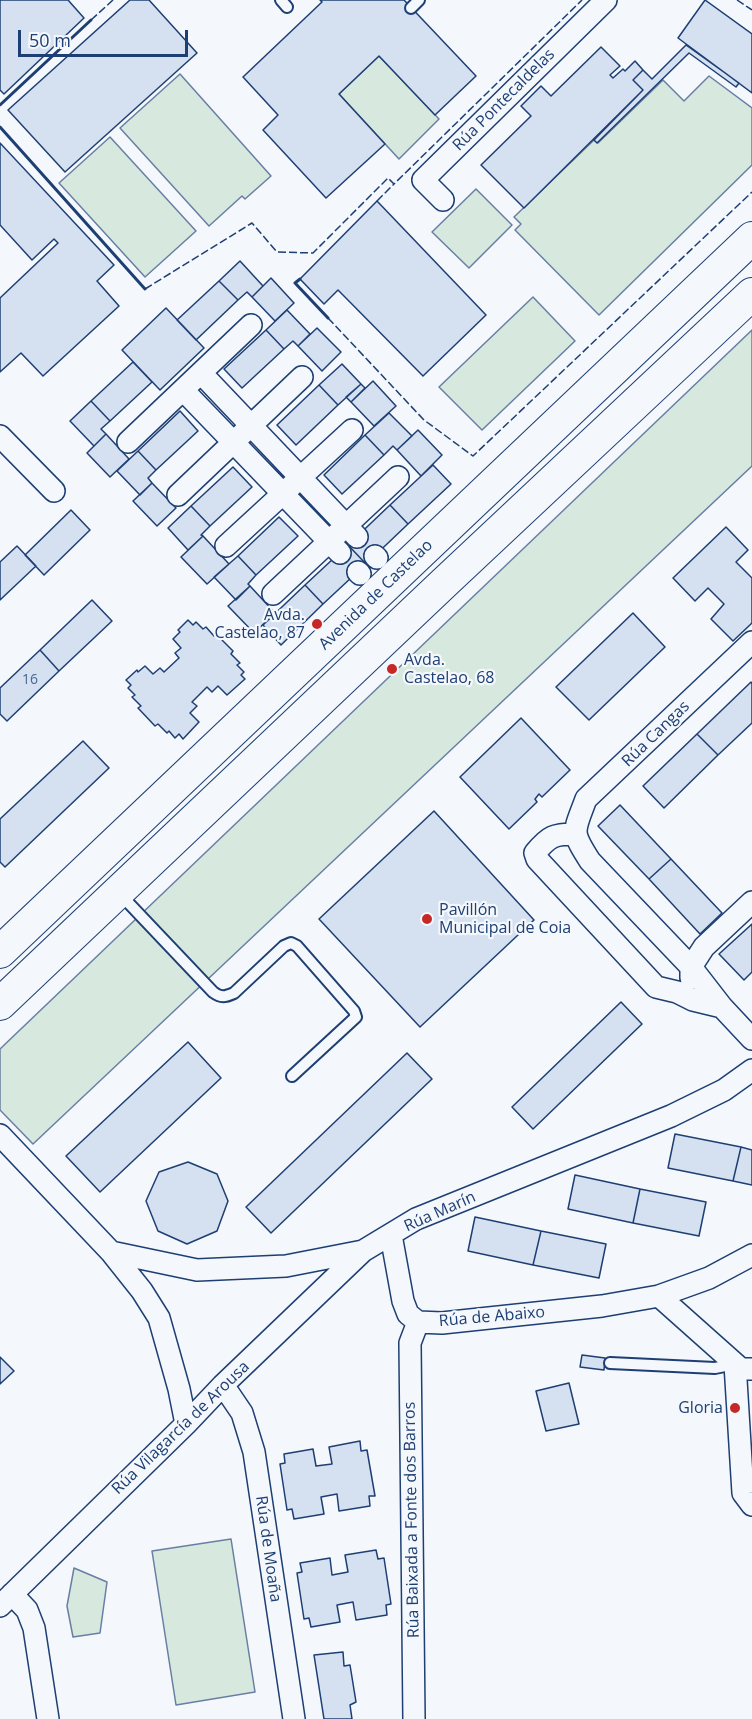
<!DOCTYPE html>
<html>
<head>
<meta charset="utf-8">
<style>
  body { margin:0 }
  #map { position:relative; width:752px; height:1719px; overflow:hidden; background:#f4f7fb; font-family:"Open Sans",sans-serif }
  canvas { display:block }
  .scale { position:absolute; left:18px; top:30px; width:170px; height:27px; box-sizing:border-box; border:3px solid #1d3f73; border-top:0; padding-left:8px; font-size:18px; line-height:21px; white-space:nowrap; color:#1d3f73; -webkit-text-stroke:4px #f4f7fb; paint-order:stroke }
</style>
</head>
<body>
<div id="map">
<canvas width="752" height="1719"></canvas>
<div class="scale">50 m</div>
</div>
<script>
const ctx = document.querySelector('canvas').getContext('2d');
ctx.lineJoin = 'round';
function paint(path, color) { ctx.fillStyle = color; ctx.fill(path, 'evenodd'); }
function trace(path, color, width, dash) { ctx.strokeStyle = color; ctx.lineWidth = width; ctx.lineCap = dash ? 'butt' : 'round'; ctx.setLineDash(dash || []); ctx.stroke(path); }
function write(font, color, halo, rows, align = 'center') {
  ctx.font = font + ' "Open Sans",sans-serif'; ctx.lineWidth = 4.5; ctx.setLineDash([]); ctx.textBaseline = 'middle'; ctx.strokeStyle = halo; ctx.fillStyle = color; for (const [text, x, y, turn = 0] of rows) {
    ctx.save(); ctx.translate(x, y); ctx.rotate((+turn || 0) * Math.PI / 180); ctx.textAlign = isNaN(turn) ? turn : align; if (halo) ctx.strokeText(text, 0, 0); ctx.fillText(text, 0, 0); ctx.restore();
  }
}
const green = new Path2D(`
  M 379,56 L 439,119 L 399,159 L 339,94 Z
  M 180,74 L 271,176 L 245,199 L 242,196 L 209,226 L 120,128 Z
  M 709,76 L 752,108 L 752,165 L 599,315 L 515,230 L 521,224 L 514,217 L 594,140 L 598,143 L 663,80 L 684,101 Z
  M 110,137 L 196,231 L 145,277 L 59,183 Z
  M 476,189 L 512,225 L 469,268 L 432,232 Z
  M 533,297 L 575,341 L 482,430 L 439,387 Z
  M 752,330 L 752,466 L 33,1144 L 0,1110 L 0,1049 Z
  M 231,1539 L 255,1692 L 176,1705 L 152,1551 Z
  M 74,1568 L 107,1582 L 100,1633 L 73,1637 L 67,1606 Z`);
const building = new Path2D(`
  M 0,0 L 68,0 L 84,18 L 4,94 L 0,90 Z
  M 130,0 L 149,0 L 197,53 L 65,172 L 8,110 Z
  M 320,0 L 404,0 L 476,76 L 435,115 L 379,56 L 339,94 L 385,144 L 326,198 L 263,130 L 278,115 L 243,77 L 322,2 Z
  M 705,0 L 752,34 L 752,93 L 678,38 Z
  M 686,45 L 739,83 L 736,87 L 689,53 L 597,143 L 594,140 L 643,90 L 633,80 L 643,70 L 652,79 Z
  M 601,47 L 620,66 L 610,75 L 613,78 L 623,69 L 625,71 L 635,61 L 643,70 L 633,80 L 643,90 L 524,208 L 481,165 L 531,116 L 521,106 L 541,86 L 551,96 Z
  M 0,143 L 114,265 L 97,281 L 119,306 L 43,376 L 21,353 L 0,372 L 0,298 L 58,243 L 54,239 L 32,260 L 0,225 Z
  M 377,201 L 486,315 L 423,376 L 338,290 L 324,304 L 300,279 Z
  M 240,261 L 263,286 L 252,297 L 247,292 L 238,300 L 219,281 Z
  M 271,278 L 294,303 L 275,321 L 252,297 Z
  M 219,281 L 238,300 L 196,340 L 177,320 Z
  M 166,308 L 204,348 L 160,390 L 122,350 Z
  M 287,310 L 310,334 L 298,346 L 293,341 L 284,349 L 266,330 Z
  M 317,328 L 341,352 L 322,371 L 298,346 Z
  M 266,330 L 284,349 L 242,388 L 224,369 Z
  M 133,362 L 152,382 L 110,421 L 91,401 Z
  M 342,364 L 361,384 L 338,405 L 319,385 Z
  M 373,381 L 396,406 L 374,426 L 351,402 Z
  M 361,384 L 365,388 L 351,402 L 346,397 Z
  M 319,385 L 338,405 L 296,445 L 277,425 Z
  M 91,401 L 110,421 L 101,429 L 106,434 L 94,446 L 70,421 Z
  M 180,411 L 198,431 L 156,470 L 138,451 Z
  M 389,413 L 412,436 L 397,450 L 393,446 L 384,455 L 365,435 Z
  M 418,430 L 442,455 L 421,476 L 397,450 Z
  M 106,434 L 129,459 L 110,477 L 87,453 Z
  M 365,435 L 384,455 L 342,494 L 324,475 Z
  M 138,451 L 156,470 L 148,478 L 152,483 L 140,495 L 117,471 Z
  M 433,465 L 451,484 L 408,524 L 390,505 Z
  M 233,467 L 252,487 L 210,526 L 191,506 Z
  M 152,483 L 176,508 L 157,526 L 133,501 Z
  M 390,505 L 408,524 L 366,564 L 348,545 Z
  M 191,506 L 210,526 L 201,535 L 203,536 L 188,550 L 168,528 Z
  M 71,510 L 90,530 L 44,575 L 25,555 Z
  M 279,517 L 298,536 L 256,575 L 238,556 Z
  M 726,527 L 748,550 L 736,562 L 752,578 L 752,623 L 733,641 L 711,619 L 724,604 L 708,588 L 695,601 L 673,578 Z
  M 203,536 L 229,564 L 207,584 L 181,557 Z
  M 348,545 L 366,564 L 323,604 L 305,585 Z
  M 17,546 L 36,566 L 0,600 L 0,562 Z
  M 238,556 L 256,575 L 248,584 L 250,586 L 236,600 L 214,577 Z
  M 305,585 L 323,604 L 281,645 L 263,625 Z
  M 250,586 L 275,613 L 254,633 L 228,606 Z
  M 92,600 L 112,621 L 59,671 L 40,650 Z
  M 633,613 L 665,647 L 589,720 L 556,687 Z
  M 188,620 L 193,625 L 196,622 L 203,629 L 206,627 L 214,636 L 216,634 L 233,651 L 231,654 L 240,663 L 237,665 L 244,672 L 241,675 L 245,679 L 227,695 L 218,686 L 212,692 L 207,687 L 192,702 L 197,706 L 190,713 L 199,722 L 183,739 L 179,734 L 175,738 L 169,731 L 167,733 L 158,724 L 155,726 L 138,708 L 141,706 L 132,697 L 135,695 L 128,688 L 131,685 L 126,680 L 137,670 L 138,672 L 145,666 L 153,674 L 160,668 L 164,672 L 179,658 L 175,653 L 181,648 L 173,639 L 180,632 L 178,630 Z
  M 40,650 L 59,671 L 7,721 L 0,714 L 0,688 Z
  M 751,682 L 752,684 L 752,723 L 718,755 L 697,734 Z
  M 521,718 L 570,770 L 542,797 L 539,794 L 535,799 L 537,802 L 509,829 L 460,777 Z
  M 697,734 L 718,755 L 664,808 L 643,786 Z
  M 83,741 L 109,768 L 5,867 L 0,862 L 0,819 Z
  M 620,805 L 671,859 L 649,879 L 598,826 Z
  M 434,811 L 534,920 L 420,1027 L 319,919 Z
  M 671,859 L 722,913 L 700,934 L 649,879 Z
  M 752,924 L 752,972 L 744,980 L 719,954 Z
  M 621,1002 L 642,1024 L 533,1129 L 512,1107 Z
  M 188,1042 L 221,1078 L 100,1192 L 66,1156 Z
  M 407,1053 L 432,1079 L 271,1233 L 246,1207 Z
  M 675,1134 L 741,1147 L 733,1181 L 668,1168 Z
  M 741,1147 L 752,1150 L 752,1185 L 733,1181 Z
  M 188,1162 L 217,1174 L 228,1201 L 217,1231 L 187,1244 L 158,1231 L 146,1201 L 159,1172 Z
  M 575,1175 L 640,1189 L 633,1223 L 568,1209 Z
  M 640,1189 L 706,1202 L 699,1236 L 633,1223 Z
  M 475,1217 L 541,1231 L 533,1265 L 468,1251 Z
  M 541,1231 L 606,1244 L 599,1278 L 533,1265 Z
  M 582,1355 L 605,1358 L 604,1370 L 580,1367 Z
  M 0,1357 L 14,1371 L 0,1384 Z
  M 569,1383 L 579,1424 L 546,1431 L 536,1391 Z
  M 360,1441 L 361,1451 L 367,1450 L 375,1496 L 369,1496 L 370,1506 L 339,1511 L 337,1494 L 321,1497 L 324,1514 L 294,1519 L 292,1509 L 287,1510 L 280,1464 L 285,1463 L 284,1454 L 313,1449 L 316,1466 L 332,1464 L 329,1447 Z
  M 376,1550 L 378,1559 L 384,1558 L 391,1604 L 386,1605 L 387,1615 L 356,1620 L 353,1602 L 337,1605 L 340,1622 L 311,1627 L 309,1618 L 304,1619 L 297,1573 L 302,1572 L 300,1563 L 330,1558 L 332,1575 L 348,1572 L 345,1555 Z
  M 343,1652 L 344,1666 L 350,1665 L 356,1702 L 350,1705 L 352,1719 L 324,1719 L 314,1655 Z`);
const lane = new Path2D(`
  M 281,0 L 287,7
  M 411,8 L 419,0
  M 120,894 L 213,992 C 221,998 225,997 234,993 L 284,946 L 291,943 L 297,946 L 354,1011 L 356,1017 L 292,1076
  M 610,1363 L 715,1368 L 735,1364`);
const street = new Path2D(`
  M 443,200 L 423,180 L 606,0
  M 201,373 L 357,537
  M 183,390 L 340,553
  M 0,436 L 54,491
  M 128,442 L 251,325
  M 178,495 L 302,377
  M 226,546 L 352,430
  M 375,556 L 377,558
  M 358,572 L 360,574
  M 273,594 L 398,477
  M 752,642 L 586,799 C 574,832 570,830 590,861 L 691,967 L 722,1007 L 752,1039
  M 575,834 C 554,834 549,836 535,853 L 537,859 L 656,987 L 677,992 L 693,1000 L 722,1007
  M 691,978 L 691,967 L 704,947 L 752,902
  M 0,1135 L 111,1252 L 142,1291 L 159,1318 L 179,1389 L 186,1424
  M 391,1235 L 403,1301 L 408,1314 L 418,1322 L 442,1323 L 602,1306 L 659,1296 L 709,1278 L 752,1255
  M 111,1252 L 197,1270 L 286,1266 L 363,1251 L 416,1219 L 671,1116 L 724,1090 L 752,1070
  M 659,1296 L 741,1369 L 752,1369
  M 735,1364 L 743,1493 L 752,1505
  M 223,1385 L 242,1413 L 254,1452 L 294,1719
  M 12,1594 L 27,1610 L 34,1628 L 48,1719
  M 0,1606 L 186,1424 L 223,1385 L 363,1251
  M 414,1719 L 410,1343 L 418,1322`);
const primary = new Path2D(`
  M 0,952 L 752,238
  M 0,1004 L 444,583 L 752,294`);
const fence = new Path2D(`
  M 737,0 L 752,10
  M 91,20 L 113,0
  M 377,201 L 394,184
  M 145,289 L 252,223 L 277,252 L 313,253 L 388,178 L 394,184 L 582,0
  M 328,318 L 424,420 L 473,456 L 752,192`);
const wall = new Path2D(`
  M 0,105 L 91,20
  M 0,127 L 145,289
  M 300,279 L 295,283 L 328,318`);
const markers = [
  [317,624,6,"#c62828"],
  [392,669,6,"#c62828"],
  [427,919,6,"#c62828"],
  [735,1408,6,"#c62828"]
];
const numberNames = [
  ["16",30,680]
];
const streetNames = [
  ["Rúa Pontecaldelas",504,100,-45],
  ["Avenida de Castelao",376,595,-44],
  ["Rúa Cangas",656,734,-44],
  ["Rúa Marín",440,1212,-24],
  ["Rúa de Abaixo",492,1317,-5],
  ["Rúa Vilagarcía de Arousa",181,1428,-44],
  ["Rúa Baixada a Fonte dos Barros",412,1520,-91],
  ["Rúa de Moaña",268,1549,82]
];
const poiNames = [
  ["Avda.",305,615],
  ["Castelao, 87",305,633],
  ["Avda.",404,660,"left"],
  ["Castelao, 68",404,678,"left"],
  ["Pavillón",439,910,"left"],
  ["Municipal de Coia",439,928,"left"],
  ["Gloria",723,1408]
];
paint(green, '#d7e8df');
trace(green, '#687fa3', 1.5);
paint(building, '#d5e0f0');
trace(building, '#1d3f73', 1.5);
trace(lane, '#1d3f73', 14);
trace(street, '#1d3f73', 24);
trace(primary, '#1d3f73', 34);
trace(lane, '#f4f7fb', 10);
trace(street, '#f4f7fb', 21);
trace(primary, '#f4f7fb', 32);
trace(fence, '#1d3f73', 1.5, [8, 3]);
trace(wall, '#1d3f73', 3);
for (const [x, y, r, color] of markers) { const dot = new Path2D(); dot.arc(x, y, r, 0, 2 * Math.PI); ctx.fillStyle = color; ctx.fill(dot); trace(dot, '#f4f7fb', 2); }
write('14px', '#4b6792', null, numberNames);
write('16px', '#1d3f73', '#f4f7fb', streetNames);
write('16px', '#1d3f73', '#f4f7fb', poiNames, 'right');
</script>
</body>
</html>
